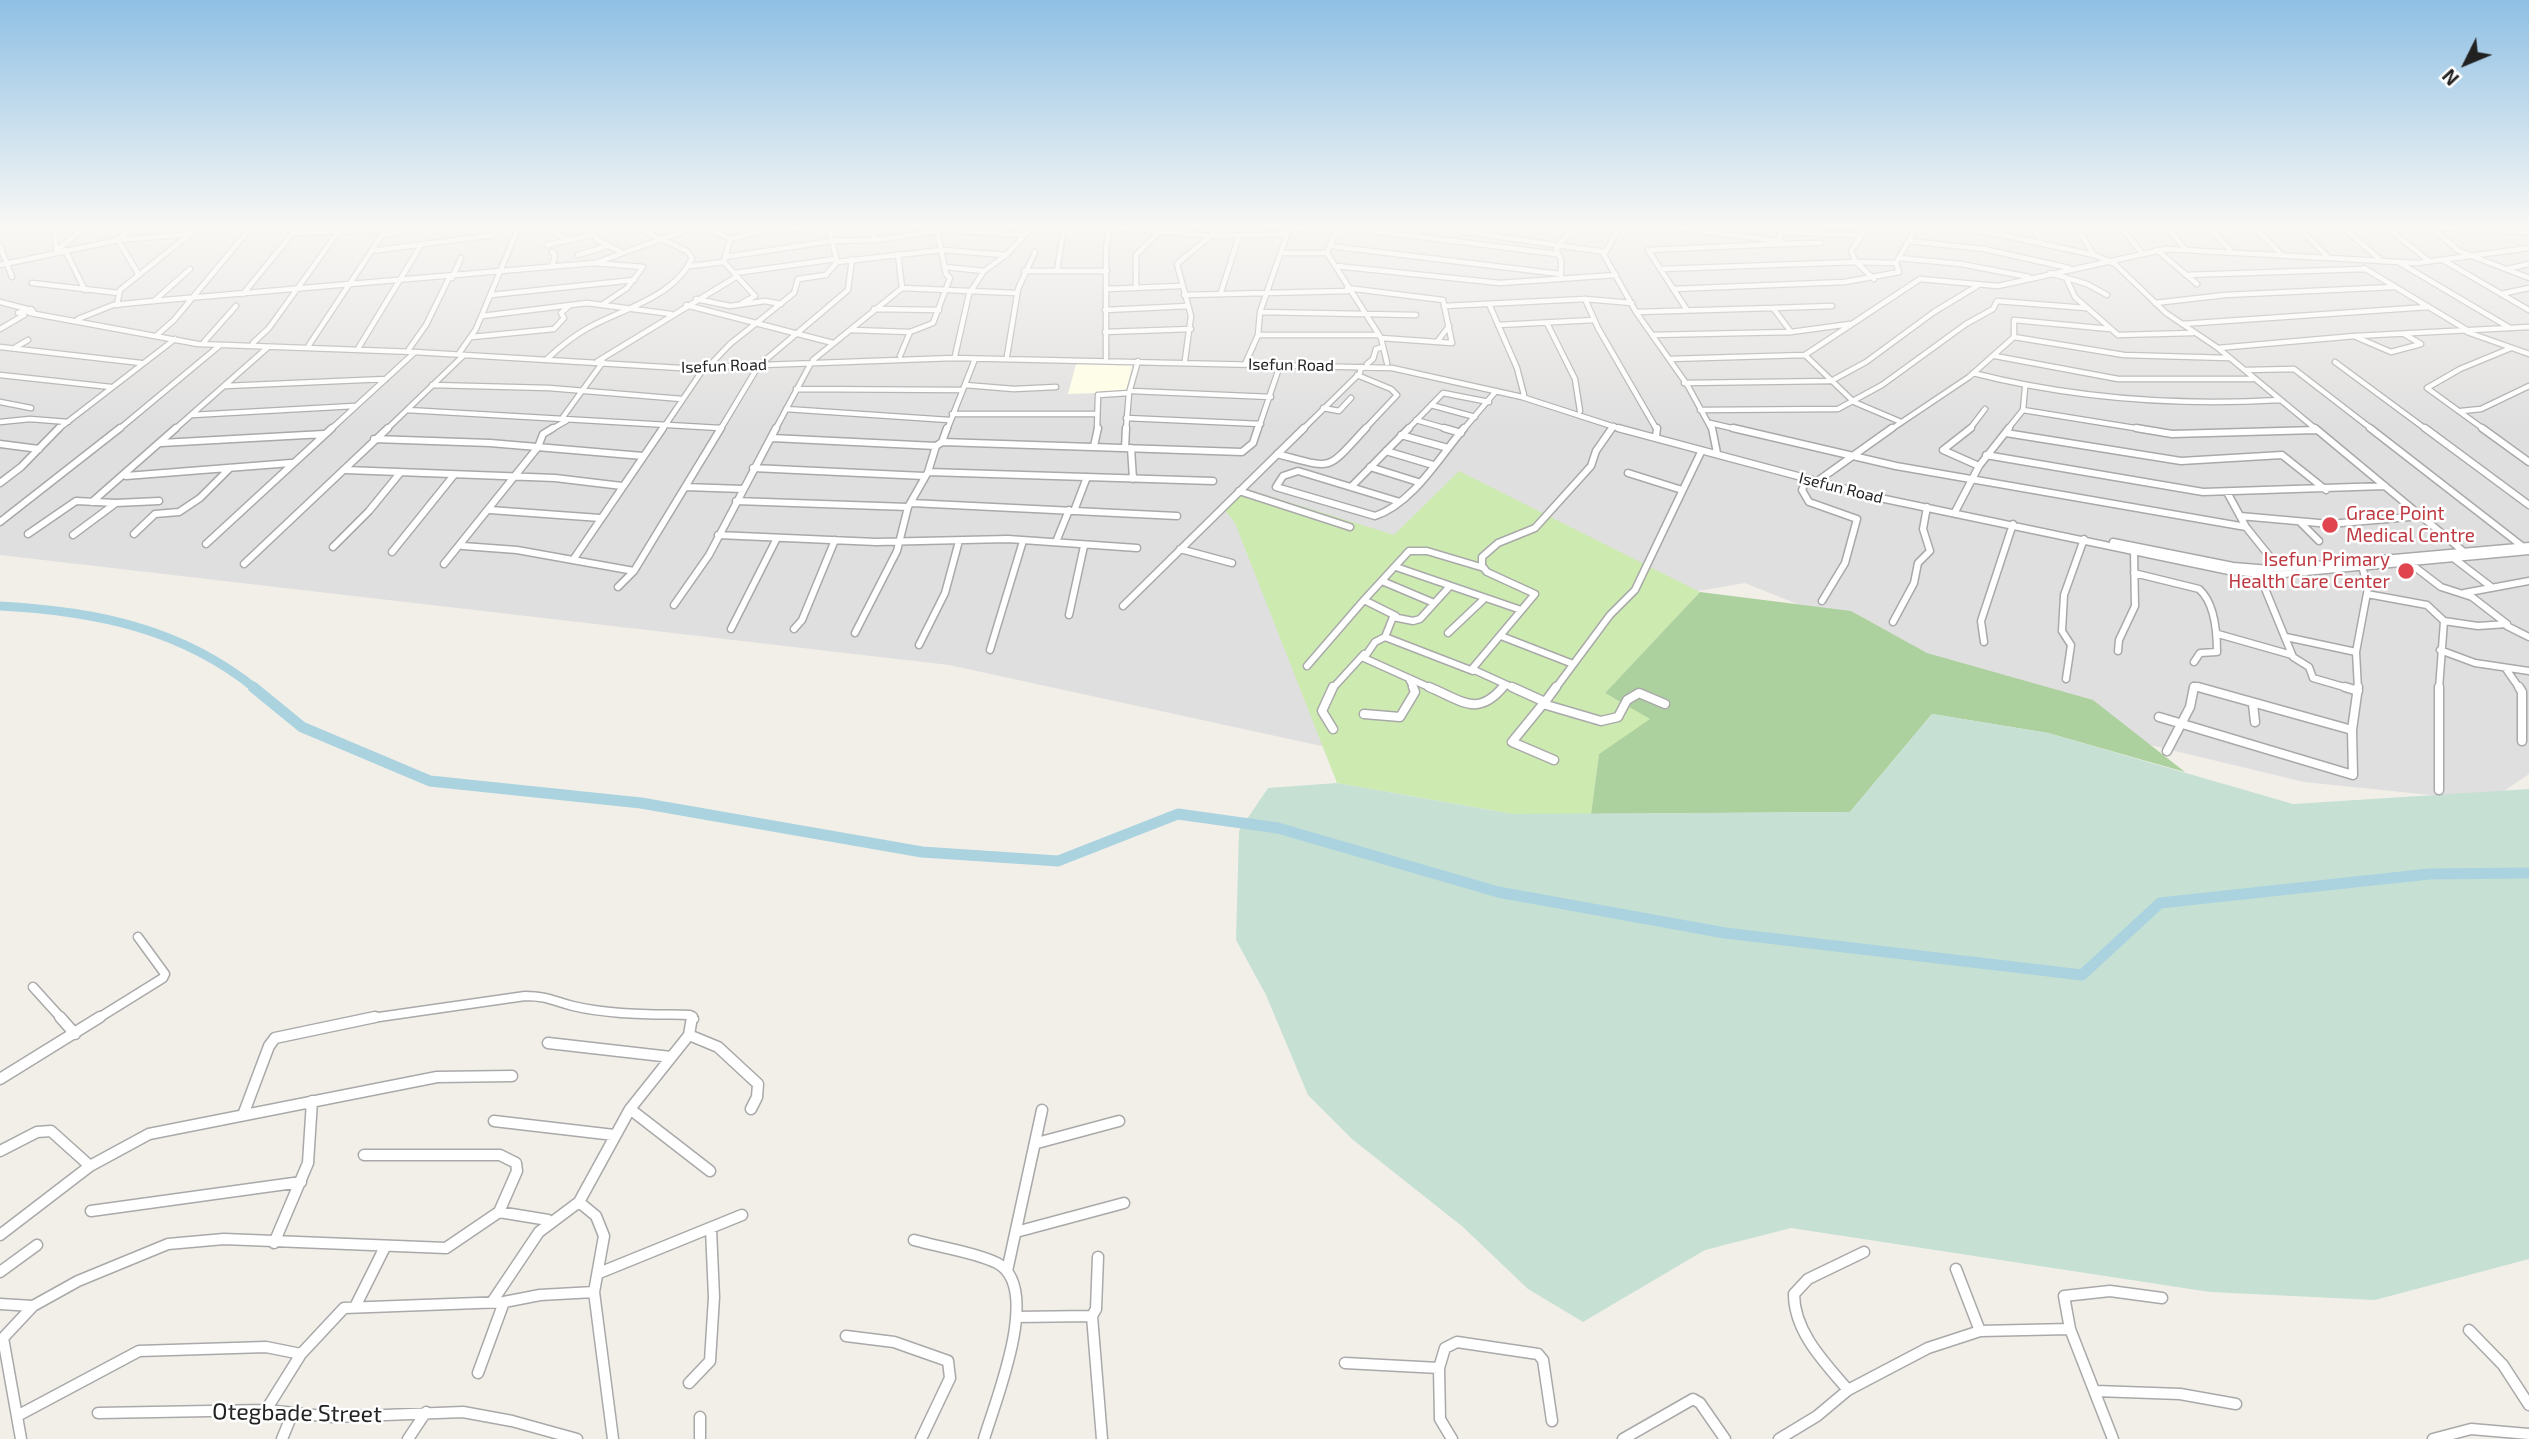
<!DOCTYPE html>
<html>
<head>
<meta charset="utf-8">
<style>
  body { margin:0 }
  #map { position:relative; width:2529px; height:1439px; overflow:hidden; background:#f2efe9; font-family:"Exo 2",sans-serif }
  canvas { display:block }
  .north { position:absolute; left:2431px; top:28px; width:70px; height:70px; -webkit-text-stroke:5px #fff; paint-order:stroke; rotate:227deg; font-size:19px; font-weight:700; line-height:28px; text-align:center; color:#222 }
  .north::after { content:''; display:block; margin:auto; width:24px; height:32px; background:#222; clip-path:polygon(50% 0,100% 100%,50% 72%,0 100%) }
</style>
</head>
<body>
<div id="map">
<canvas width="2529" height="1439"></canvas>
<div class="north">N</div>
</div>
<script>
const ctx = document.querySelector('canvas').getContext('2d');
ctx.lineJoin = 'round';
function paint(path, color) { ctx.fillStyle = color; ctx.fill(path, 'evenodd'); }
function trace(path, color, width, dash) { ctx.strokeStyle = color; ctx.lineWidth = width; ctx.lineCap = dash ? 'butt' : 'round'; ctx.setLineDash(dash || []); ctx.stroke(path); }
function write(font, color, halo, rows, align = 'center') {
  ctx.font = font + ' "Exo 2",sans-serif'; ctx.lineWidth = 5; ctx.setLineDash([]); ctx.textBaseline = 'middle'; ctx.strokeStyle = halo; ctx.fillStyle = color; for (const [text, x, y, turn = 0] of rows) {
    ctx.save(); ctx.translate(x, y); ctx.rotate((+turn || 0) * Math.PI / 180); ctx.textAlign = isNaN(turn) ? turn : align; if (halo) ctx.strokeText(text, 0, 0); ctx.fillText(text, 0, 0); ctx.restore();
  }
}
const residential = new Path2D(`
  M 0,226 L 2529,226 L 2529,774 L 2489,801 L 2304,782 L 2138,742 L 1745,583 L 1675,595 L 1501,785 L 949,665 L 0,555 Z`);
const education = new Path2D(`
  M 1085,362 L 1133,363 L 1126,392 L 1068,394 L 1076,364 Z`);
const grass = new Path2D(`
  M 1459,471 L 1700,592 L 1605,693 L 1651,719 L 1599,754 L 1591,814 L 1513,814 L 1337,783 L 1235,523 L 1221,505 L 1247,489 L 1394,535 Z`);
const forest = new Path2D(`
  M 1700,592 L 1851,611 L 1927,653 L 2093,700 L 2185,772 L 2048,733 L 1932,714 L 1850,812 L 1591,814 L 1599,754 L 1650,719 L 1605,693 Z`);
const wetland = new Path2D(`
  M 1932,714 L 2048,733 L 2293,804 L 2529,789 L 2529,1259 L 2375,1300 L 2210,1292 L 1791,1228 L 1705,1250 L 1583,1322 L 1528,1289 L 1463,1227 L 1352,1139 L 1308,1095 L 1266,995 L 1236,940 L 1239,831 L 1268,788 L 1337,783 L 1513,814 L 1850,812 Z`);
const riverFar1 = new Path2D(`
  M 0,606 C 94,611 181,628 256,689`);
const river = new Path2D(`
  M 253,687 L 302,727 L 430,781 L 641,803 L 922,852 L 1058,861 L 1178,814 L 1278,828 L 1498,892 L 1725,933 L 2082,975 L 2160,903 L 2429,874 L 2529,873`);
const minorFar3 = new Path2D(`
  M 53,226 L 57,252
  M 133,226 L 118,240 L 139,275
  M 446,226 L 453,231 L 474,226
  M 591,226 L 597,240 L 621,252
  M 704,226 L 730,239 L 781,226
  M 828,226 L 832,241 L 875,240 L 946,230 L 1023,235
  M 872,226 L 875,240
  M 1100,226 L 1214,236 L 1287,234
  M 1334,226 L 1557,254
  M 1417,226 L 1420,227 L 1417,235
  M 1547,226 L 1572,229
  M 1620,226 L 1604,255 L 1636,312 L 1688,386 L 1712,430
  M 1665,226 L 1779,241
  M 1868,226 L 1851,251 L 1856,262 L 1896,263
  M 1930,226 L 1993,233 L 2094,255 L 2115,264 L 2166,313 L 2218,348 L 2317,430
  M 2034,226 L 2041,243
  M 2076,226 L 2094,255
  M 2120,226 L 2142,253
  M 2166,226 L 2185,249
  M 2208,226 L 2232,252
  M 2253,226 L 2281,254
  M 2297,226 L 2328,257
  M 2341,226 L 2382,261
  M 2385,226 L 2429,261
  M 2396,226 L 2529,232
  M 551,228 L 565,240
  M 2432,228 L 2459,251 L 2529,278
  M 1290,229 L 1326,226
  M 715,231 L 728,226
  M 776,231 L 809,226
  M 1459,231 L 1605,252
  M 1779,232 L 1860,235
  M 293,233 L 385,230
  M 382,235 L 426,226
  M 730,239 L 724,262 L 755,296 L 742,303
  M 1909,241 L 1984,249 L 2069,268
  M 1781,244 L 1821,243
  M 547,245 L 592,235
  M 0,246 L 12,277
  M 1330,246 L 1560,274
  M 57,250 L 87,226
  M 65,250 L 85,290
  M 1328,250 L 1338,228
  M 2157,250 L 2197,284
  M 371,251 L 493,235 L 495,226
  M 552,252 L 555,255 L 552,267
  M 1282,253 L 1327,253
  M 1327,253 L 1381,338 L 1387,363
  M 898,254 L 902,288
  M 578,255 L 607,246
  M 725,257 L 832,241 L 837,262
  M 1899,258 L 1961,264 L 2029,277
  M 2443,260 L 2529,310
  M 598,262 L 698,226
  M 2400,263 L 2510,328
  M 0,265 L 118,240 L 190,234
  M 690,266 L 724,262
  M 1336,266 L 1500,283 L 1616,275
  M 945,267 L 984,271
  M 2364,268 L 2467,330
  M 1661,269 L 1856,262 L 1874,279
  M 2507,269 L 2529,264
  M 1024,271 L 1107,271
  M 1057,271 L 1064,226
  M 735,273 L 836,259
  M 2050,273 L 2087,284 L 2107,295
  M 2186,275 L 2365,269
  M 1561,277 L 1561,260 L 1556,249 L 1574,226
  M 452,278 L 461,258
  M 2067,280 L 2075,297 L 2118,335 L 2193,333
  M 32,283 L 119,293
  M 1136,288 L 1136,255 L 1165,226
  M 1347,288 L 1443,300 L 1452,343 L 1381,338
  M 1107,289 L 1180,286
  M 1673,289 L 1845,282 L 1899,272 L 1896,263 L 1917,226
  M 1221,292 L 1239,236
  M 243,294 L 293,233 L 293,226
  M 2501,294 L 2529,288
  M 491,295 L 634,280
  M 1184,295 L 1348,291
  M 696,299 L 730,306 L 765,301 L 781,304
  M 1585,299 L 1598,328 L 1657,430
  M 154,301 L 190,269
  M 0,302 L 27,309
  M 2155,303 L 2225,295 L 2394,287
  M 1489,304 L 1517,368 L 1524,395
  M 117,305 L 120,290 L 200,226
  M 686,305 L 833,343
  M 1444,306 L 1585,299 L 1632,303
  M 1773,308 L 1832,306
  M 31,309 L 33,311 L 18,313 Z
  M 874,309 L 939,310
  M 1105,310 L 1188,306
  M 1687,310 L 1648,250 L 1781,244 L 1778,226
  M 1260,312 L 1416,315
  M 1637,312 L 1773,308 L 1791,332
  M 30,313 L 198,344 L 415,352 L 680,368 L 954,358 L 1392,368 L 1522,397 L 1624,430
  M 482,316 L 587,303 L 671,314
  M 78,319 L 113,305 L 153,301 L 594,263 L 643,267 L 627,288 L 603,304
  M 1547,323 L 1575,379 L 1580,411
  M 2182,324 L 2428,307
  M 1498,325 L 1594,320
  M 0,329 L 24,315
  M 851,330 L 910,332 L 933,323 L 950,278 L 946,274 L 936,226
  M 1105,332 L 1191,329
  M 2467,332 L 2529,354
  M 157,335 L 174,320 L 252,226
  M 1258,335 L 1378,335
  M 1652,335 L 1791,332 L 1850,324
  M 472,337 L 554,329 L 564,318 L 561,313 L 570,305
  M 2014,337 L 2124,355 L 2228,358
  M 2356,337 L 2391,352 L 2421,344 L 2404,334
  M 204,342 L 236,306
  M 1437,342 L 1449,326
  M 253,343 L 269,328 L 338,232
  M 309,345 L 388,226
  M 0,347 L 141,363
  M 16,347 L 28,340
  M 359,347 L 421,245
  M 2218,348 L 2355,336 L 2529,327
  M 409,349 L 426,325 L 449,278
  M 460,352 L 476,329 L 519,226
  M 1805,355 L 1854,402 L 1901,422
  M 900,356 L 910,332
  M 955,356 L 969,294 L 984,271 L 1006,255 L 1033,226
  M 1007,356 L 1018,289 L 1035,252
  M 1995,356 L 2118,379 L 2253,379
  M 548,358 C 560,347 573,336 588,328 C 622,309 675,297 692,258 L 687,251 L 633,226
  M 1106,358 L 1106,248 L 1109,227
  M 1669,359 L 1805,355 L 1920,279 L 1998,286 L 2166,249 L 2418,263 L 2529,248
  M 813,360 L 902,288 L 1015,293
  M 1185,360 L 1191,316 L 1177,264 L 1222,226
  M 598,361 L 736,277
  M 763,362 L 848,290 L 852,259
  M 1246,362 L 1258,335 L 1260,312 L 1290,226
  M 2335,362 L 2427,430
  M 1367,364 L 1373,359 L 1376,349 L 1383,347
  M 710,365 L 730,344 L 794,293 L 798,279 L 826,275 L 837,262 L 942,250 L 1006,255
  M 2245,370 L 2294,369 L 2373,430
  M 1973,373 C 2075,399 2175,406 2280,400
  M 0,375 L 111,387
  M 1357,375 L 1391,389 L 1397,395 L 1364,430
  M 1684,383 L 1831,381 L 1866,362 L 1934,312 L 1977,286
  M 432,385 L 549,388 L 682,399
  M 965,385 L 1014,389 L 1056,387
  M 225,386 L 386,379
  M 796,389 L 963,390
  M 1132,391 L 1271,397
  M 0,402 L 31,408
  M 1431,405 L 1475,417
  M 1323,408 L 1339,411 L 1351,398
  M 786,409 L 949,420
  M 407,410 L 720,428
  M 1700,410 L 1838,409 L 1882,385 L 1966,324 L 1993,309 L 1997,301 L 2086,308
  M 2023,410 L 2147,430
  M 2461,411 L 2481,409 L 2529,386
  M 952,414 L 1096,414
  M 192,415 L 354,406
  M 1126,418 L 1261,424
  M 1416,420 L 1451,430
  M 0,422 L 30,419 L 68,422
  M 1710,423 L 1740,430
  M 57,430 L 175,339
  M 118,430 L 219,346
  M 174,430 L 267,348
  M 330,430 L 414,353
  M 386,430 L 464,355
  M 550,430 L 566,421 L 563,417 L 603,362
  M 662,430 L 704,368
  M 720,430 L 759,365
  M 775,430 L 811,363
  M 947,430 L 975,359
  M 1097,430 L 1098,395 L 1129,393
  M 1126,430 L 1129,393 L 1138,361
  M 1258,430 L 1280,365
  M 1302,430 L 1360,373 L 1361,367
  M 1407,430 L 1443,393 L 1489,402
  M 1463,430 L 1496,391
  M 1611,430 L 1614,426
  M 1890,430 L 1969,377 L 2014,337 L 2014,320 L 2110,329
  M 1969,430 L 1985,409
  M 2007,430 L 2023,410 L 2025,388
  M 2485,430 L 2427,388 L 2460,369 L 2511,348`);
const minorFar2 = new Path2D(`
  M 1444,428 L 1461,433
  M 1618,428 L 1880,498 L 2229,571 L 2273,575 L 2529,551
  M 1712,428 L 1717,453
  M 1733,428 L 1896,466 L 2246,527
  M 1971,428 L 1943,450 L 1979,466
  M 2136,428 L 2172,434 L 2317,430
  M 2315,428 L 2463,551
  M 2370,428 L 2522,546
  M 2425,428 L 2529,505
  M 2482,428 L 2529,462
  M 2006,433 L 2181,461 L 2282,455 L 2326,490
  M 1401,435 L 1448,448
  M 1656,437 L 1657,428
  M 772,438 L 936,446 L 942,442 L 1242,452 L 1253,443 L 1258,428
  M 374,439 L 490,443 L 643,456
  M 942,442 L 947,428
  M 161,443 L 324,434
  M 0,444 L 39,449
  M 1094,446 L 1098,428
  M 1125,448 L 1126,428
  M 1131,448 L 1133,479
  M 1386,451 L 1433,465
  M 1277,454 C 1335,469 1325,472 1366,428
  M 1986,455 L 2203,492 L 2385,486
  M 1370,467 L 1418,482
  M 753,468 L 924,476
  M 346,470 L 555,478 L 622,486
  M 928,472 L 1213,481
  M 1628,473 L 1682,490
  M 126,476 L 291,463
  M 1806,480 L 1802,490 L 1809,502 L 1857,519 L 1845,563 L 1822,601
  M 1819,480 L 1892,428
  M 0,483 L 21,467 L 59,428
  M 685,487 L 743,489
  M 1351,487 L 1409,428
  M 1239,491 L 1350,527
  M 2227,492 L 2246,527 L 2279,568
  M 736,501 L 908,507
  M 92,502 L 176,428
  M 1400,502 L 1298,471 L 1283,476 L 1276,487 L 1375,516 C 1413,503 1439,458 1464,428
  M 116,503 L 159,501
  M 911,503 L 1177,516
  M 490,510 L 600,518
  M 1074,511 L 1087,477
  M 1955,512 L 1979,466 L 2009,428
  M 2240,516 L 2330,524 L 2421,516
  M 0,522 L 120,428
  M 2301,523 L 2319,541
  M 28,534 L 76,501 L 116,503 L 73,535
  M 134,534 L 155,514 L 179,512 L 200,498 L 230,468
  M 718,535 L 876,542 L 1008,539 L 1137,548
  M 1056,542 L 1069,510
  M 2113,542 L 2233,566 L 2270,569 L 2529,546
  M 206,544 L 332,428
  M 463,546 L 517,550 L 634,571
  M 333,547 L 369,511 L 400,473
  M 1180,549 L 1232,563
  M 392,552 L 454,475
  M 2452,557 L 2490,586
  M 573,560 L 663,428
  M 2407,561 L 2441,587 L 2472,597 L 2507,624
  M 244,564 L 388,428
  M 444,564 L 538,447 L 543,434 L 553,428
  M 1396,567 L 1521,610
  M 2134,573 L 2199,589 C 2215,603 2217,632 2217,652 L 2200,653 L 2194,662
  M 2259,574 L 2293,657 L 2309,667 L 2313,678 L 2351,689
  M 1382,581 L 1434,603
  M 618,587 L 634,571 L 721,428
  M 2464,593 L 2529,581
  M 2367,594 L 2427,605 L 2444,621 L 2439,689
  M 674,605 L 709,555 L 776,428
  M 1123,606 L 1304,428
  M 1069,615 L 1084,546
  M 1396,616 L 1364,600 L 1409,551 L 1427,551 L 1484,568
  M 2444,621 L 2478,626 L 2507,624
  M 1893,622 L 1914,583 L 1918,563 L 1930,551 L 1923,529 L 1927,507
  M 2507,626 L 2529,637
  M 731,629 L 777,538
  M 794,629 L 802,620 L 835,540
  M 855,633 L 897,551 L 908,507 L 928,472 L 936,446
  M 1448,633 L 1484,599
  M 2218,634 L 2292,655
  M 1501,636 L 1573,664
  M 1385,637 L 1473,671
  M 2286,637 L 2356,652
  M 1984,642 L 1981,621 L 2013,524
  M 919,645 L 945,593 L 959,541
  M 990,650 L 1023,541
  M 2440,650 L 2475,663 L 2529,671
  M 2118,651 L 2119,640 L 2135,606 L 2134,552
  M 1307,666 L 1364,600
  M 2506,669 L 2520,689
  M 1409,679 L 1414,689
  M 2066,679 L 2071,645 L 2062,631 L 2064,595 L 2084,539
  M 1332,689 L 1364,654
  M 1433,689 L 1364,658 L 1375,642 L 1385,637 L 1393,617 L 1413,621 L 1420,619 L 1450,586
  M 1502,689 L 1504,686
  M 1516,689 L 1472,669 L 1535,594 L 1487,572 L 1482,566 L 1482,557 L 1498,543 L 1535,528 L 1591,466 L 1596,451 L 1612,428
  M 1555,689 L 1610,615 L 1635,590 L 1701,452
  M 2193,689 L 2194,686 L 2205,689
  M 2358,689 L 2356,652 L 2368,588 L 2362,566`);
const minorFar1 = new Path2D(`
  M 1429,687 C 1461,700 1477,718 1503,687
  M 1512,687 L 1545,702 L 1543,704 L 1601,721 L 1618,717 L 1627,700 L 1639,693 L 1665,704
  M 2198,687 L 2352,730
  M 2345,687 L 2358,691
  M 2439,687 L 2439,790
  M 2519,687 L 2522,692 L 2522,741
  M 1545,702 L 1556,687
  M 1543,704 L 1512,742 L 1554,760
  M 2253,704 L 2255,722
  M 1364,714 L 1400,717 L 1415,692 L 1413,687
  M 2159,717 L 2353,775 L 2352,730 L 2358,687
  M 1333,729 L 1322,711 L 1333,687
  M 2167,751 L 2190,707 L 2194,687
  M 33,987 L 62,1019
  M 97,1019 L 163,978 L 165,974 L 138,937
  M 365,1019 L 525,996 C 548,996 553,1001 573,1006 C 610,1015 652,1014 690,1015 L 694,1019`);
const minor = new Path2D(`
  M 60,1017 L 75,1034
  M 689,1035 L 692,1017
  M 548,1043 L 671,1057
  M 0,1079 L 100,1017
  M 630,1109 L 710,1171
  M 243,1115 L 269,1046 L 275,1038 L 375,1017
  M 494,1121 L 614,1135
  M 1037,1143 L 1119,1121
  M 0,1151 L 37,1132 L 51,1131 L 90,1166
  M 91,1211 L 301,1182
  M 499,1212 L 548,1220
  M 1016,1232 L 1124,1203
  M 0,1235 L 90,1166 L 149,1134 L 437,1077 L 512,1076
  M 914,1240 C 938,1247 975,1252 997,1263 C 1043,1287 995,1401 984,1439
  M 274,1243 L 308,1163 L 312,1101
  M 1098,1257 L 1096,1309 L 1092,1316 L 1102,1439
  M 1956,1269 L 1980,1331
  M 1007,1271 L 1042,1110
  M 0,1272 L 37,1245
  M 599,1273 L 742,1215
  M 492,1302 L 539,1232 L 579,1202
  M 0,1304 L 33,1306
  M 355,1307 L 385,1247
  M 1016,1317 L 1092,1316
  M 2469,1330 L 2503,1365 L 2529,1405
  M 846,1336 L 894,1342 L 948,1361 L 950,1378 L 921,1439
  M 1345,1363 L 1439,1368
  M 478,1373 L 504,1302
  M 689,1383 L 710,1361 L 714,1297 L 711,1229
  M 1848,1390 C 1825,1363 1794,1332 1794,1294 L 1808,1279 L 1864,1252
  M 2096,1391 L 2180,1394 L 2236,1404
  M 266,1410 L 301,1354 L 344,1308 L 504,1302 L 540,1295 L 594,1292
  M 98,1413 L 266,1410 L 333,1417 L 463,1412 L 512,1421 L 577,1439
  M 19,1415 L 139,1351 L 266,1347 L 301,1354
  M 700,1417 L 700,1439
  M 21,1439 L 3,1338 L 33,1306 L 78,1281 L 168,1244 L 224,1239 L 446,1248 L 499,1212 L 517,1171 L 516,1163 L 500,1155 L 364,1155
  M 282,1439 L 291,1417
  M 408,1439 L 426,1412
  M 613,1439 L 594,1292 L 604,1236 L 596,1216 L 579,1202 L 630,1109 L 689,1035 L 718,1047 L 758,1084 L 757,1097 L 751,1109
  M 1452,1439 L 1440,1419 L 1439,1368 L 1445,1348 L 1457,1342 L 1538,1354 L 1543,1360 L 1552,1421
  M 1623,1439 L 1693,1399 L 1700,1403 L 1725,1439
  M 1779,1439 L 1817,1416 L 1848,1390 L 1928,1348 L 1980,1331 L 2070,1329
  M 2113,1439 L 2070,1329 L 2064,1296 L 2110,1291 L 2162,1298
  M 2433,1439 L 2471,1429 L 2529,1434`);
const markers = [
  [2330,525,9,"#e0444e"],
  [2406,571,9,"#e0444e"]
];
const farStreetnames = [
  ["Isefun Road",1291,365,1],
  ["Isefun Road",724,366,-2],
  ["Isefun Road",1841,488,14]
];
const healthNames = [
  ["Grace Point",2346,514],
  ["Medical Centre",2346,536],
  ["Isefun Primary",2390,560,"right"],
  ["Health Care Center",2390,582,"right"]
];
const nearStreetnames = [
  ["Otegbade Street",297,1413,1]
];
paint(residential, '#e0dfdf');
paint(education, '#ffffe5');
paint(grass, '#cdebb0');
paint(forest, '#add19e');
paint(wetland, '#c6e0d4');
trace(riverFar1, '#aad3df', 9);
trace(river, '#aad3df', 11);
trace(minorFar3, '#a9a9a9', 7);
trace(minorFar2, '#a9a9a9', 9);
trace(minorFar1, '#a9a9a9', 11);
trace(minor, '#a9a9a9', 13);
trace(minorFar3, '#fff', 4.5);
trace(minorFar2, '#fff', 6);
trace(minorFar1, '#fff', 8);
trace(minor, '#fff', 10);
const sky = ctx.createLinearGradient(0, 0, 0, 427);
sky.addColorStop(0, '#8fc0e4');
sky.addColorStop(0.53, '#f9f8f5');
sky.addColorStop(1, '#f9f8f500');
ctx.fillStyle = sky;
ctx.fillRect(0, 0, 2529, 427);
for (const [x, y, r, color] of markers) { const dot = new Path2D(); dot.arc(x, y, r, 0, 2 * Math.PI); ctx.fillStyle = color; ctx.fill(dot); trace(dot, '#fff', 2.5); }
write('16px', '#222', '#fff', farStreetnames);
write('19px', '#be3a42', '#fff', healthNames, 'left');
write('23px', '#222', '#fff', nearStreetnames);
</script>
</body>
</html>
